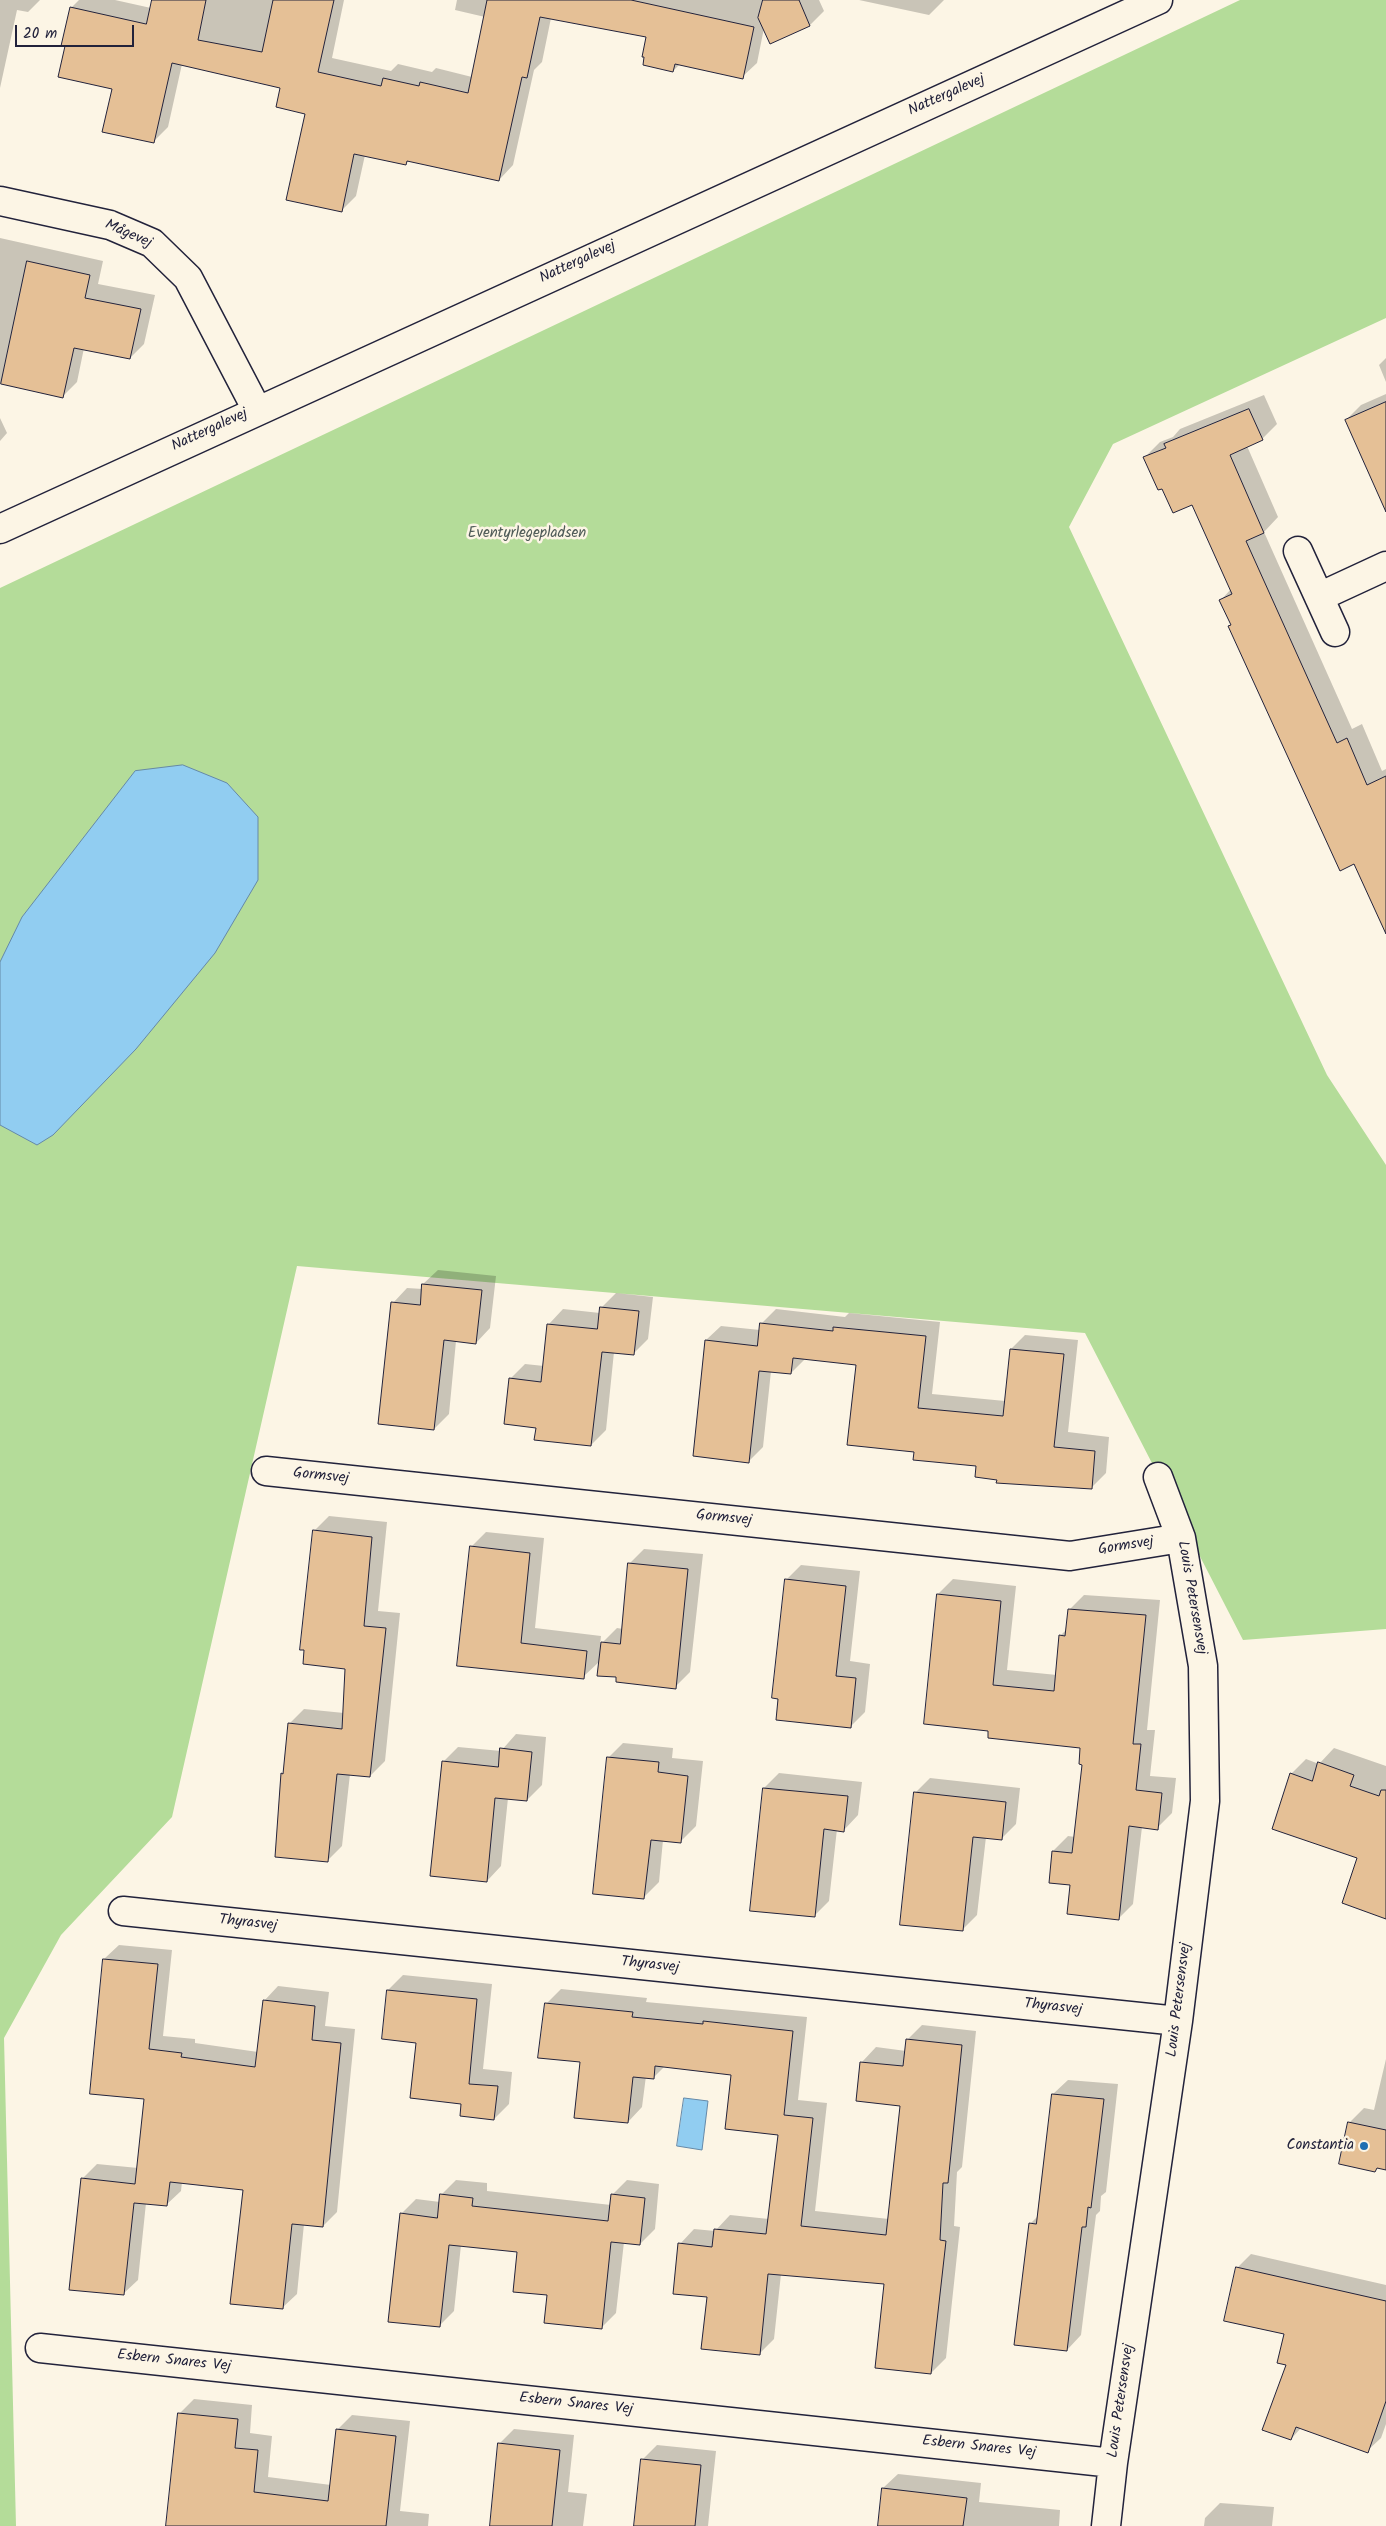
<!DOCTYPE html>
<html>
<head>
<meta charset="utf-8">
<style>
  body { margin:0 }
  #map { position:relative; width:1386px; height:2526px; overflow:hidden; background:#fcf5e5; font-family:Kalam,sans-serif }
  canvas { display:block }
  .scale { position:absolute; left:15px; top:25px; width:119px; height:22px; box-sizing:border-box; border:2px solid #22223b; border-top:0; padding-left:6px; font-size:15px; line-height:18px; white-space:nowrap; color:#22223b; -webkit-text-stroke:4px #fcf5e5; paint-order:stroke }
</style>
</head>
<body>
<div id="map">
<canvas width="1386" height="2526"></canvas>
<div class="scale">20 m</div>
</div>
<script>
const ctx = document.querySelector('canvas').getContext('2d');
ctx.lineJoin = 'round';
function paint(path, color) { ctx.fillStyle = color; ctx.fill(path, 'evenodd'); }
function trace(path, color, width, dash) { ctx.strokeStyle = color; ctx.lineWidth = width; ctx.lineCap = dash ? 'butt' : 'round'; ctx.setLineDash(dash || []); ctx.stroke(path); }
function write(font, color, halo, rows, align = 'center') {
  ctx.font = font + ' Kalam,sans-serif'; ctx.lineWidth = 5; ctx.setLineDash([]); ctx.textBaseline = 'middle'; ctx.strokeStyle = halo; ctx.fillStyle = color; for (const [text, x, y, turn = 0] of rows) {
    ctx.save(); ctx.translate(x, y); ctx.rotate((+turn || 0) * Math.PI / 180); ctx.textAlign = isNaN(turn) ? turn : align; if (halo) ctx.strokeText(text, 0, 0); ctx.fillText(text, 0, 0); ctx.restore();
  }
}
const green = new Path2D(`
  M 1240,0 L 1386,0 L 1386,318 L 1113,444 L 1069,527 L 1327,1075 L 1386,1165 L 1386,1629 L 1243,1640 L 1085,1333 L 297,1266 L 172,1817 L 61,1935 L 4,2038 L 16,2526 L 0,2526 L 0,588 Z`);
const water = new Path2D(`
  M 183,765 L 227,783 L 258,817 L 258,880 L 215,953 L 136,1049 L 53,1135 L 37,1145 L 0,1125 L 0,962 L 22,917 L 135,771 Z
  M 684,2098 L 708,2101 L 702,2150 L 677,2146 Z`);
const shadow = new Path2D(`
  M 0,0 L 40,0 L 28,12 L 17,10 L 0,88 Z
  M 79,0 L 115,0 L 151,8 L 153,0 L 344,0 L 332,58 L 391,71 L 398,64 L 432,72 L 436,68 L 472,77 L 485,17 L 455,10 L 457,0 L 819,0 L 824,11 L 810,25 L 771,42 L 764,28 L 757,63 L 742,77 L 680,64 L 673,71 L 648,36 L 551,18 L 542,62 L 534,70 L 513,165 L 499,180 L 409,160 L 406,163 L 365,155 L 356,196 L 341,211 L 306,113 L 281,87 L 182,64 L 168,127 L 153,142 L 113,88 L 66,45 L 71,8 Z
  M 859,0 L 944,0 L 929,15 Z
  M 0,238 L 103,261 L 98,284 L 155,295 L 144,344 L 130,358 L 84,348 L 77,382 L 63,396 L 0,383 Z
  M 1386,358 L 1386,382 L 1379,365 Z
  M 1386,394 L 1386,492 L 1346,420 L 1361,405 Z
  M 1264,395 L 1277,424 L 1262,439 L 1247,446 L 1278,517 L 1264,532 L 1352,729 L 1362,724 L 1382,771 L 1386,769 L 1386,931 L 1355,863 L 1221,600 L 1231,589 L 1193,503 L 1163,487 L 1145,457 L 1160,442 L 1173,437 L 1180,429 Z
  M 0,418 L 7,433 L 0,441 Z
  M 438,1270 L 496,1276 L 490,1328 L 476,1343 L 456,1341 L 449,1414 L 434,1429 L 393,1303 L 407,1288 L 423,1289 L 423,1284 Z
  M 616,1293 L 653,1297 L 648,1339 L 633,1354 L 614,1352 L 606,1430 L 591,1445 L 537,1427 L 510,1379 L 525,1364 L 544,1366 L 549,1324 L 563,1309 L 600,1313 L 601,1308 Z
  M 776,1309 L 845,1317 L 849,1313 L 940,1322 L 932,1394 L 1005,1401 L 1011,1349 L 1025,1335 L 1078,1340 L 1068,1432 L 1109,1437 L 1106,1473 L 1092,1487 L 998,1479 L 977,1465 L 915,1451 L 857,1363 L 806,1358 L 791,1373 L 771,1371 L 763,1447 L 748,1462 L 706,1340 L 721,1326 L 760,1330 L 761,1324 Z
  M 329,1516 L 387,1522 L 378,1611 L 400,1613 L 385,1761 L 370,1776 L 350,1774 L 342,1846 L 327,1861 L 282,1774 L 284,1772 L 289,1724 L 304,1709 L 344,1713 L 346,1668 L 314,1531 Z
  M 486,1532 L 544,1538 L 535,1628 L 601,1636 L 600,1645 L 617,1628 L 623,1629 L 629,1564 L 644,1549 L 703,1554 L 690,1672 L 675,1687 L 618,1676 L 600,1661 L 583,1677 L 459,1665 L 471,1547 Z
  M 801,1565 L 860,1571 L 850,1661 L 870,1664 L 865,1712 L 850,1727 L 786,1580 Z
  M 953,1579 L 1016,1586 L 1007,1670 L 1057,1675 L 1060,1636 L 1067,1629 L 1069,1610 L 1084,1595 L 1160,1600 L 1147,1730 L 1155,1730 L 1150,1776 L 1176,1778 L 1172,1813 L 1157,1828 L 1142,1827 L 1133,1904 L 1118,1919 L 1071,1884 L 1053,1851 L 1068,1836 L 1075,1837 L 1083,1764 L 1081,1747 L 990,1729 L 938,1594 Z
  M 516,1734 L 546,1737 L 542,1785 L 527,1800 L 508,1798 L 501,1866 L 487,1881 L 443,1762 L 458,1747 L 501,1751 Z
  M 623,1743 L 673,1748 L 672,1758 L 703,1761 L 696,1826 L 681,1841 L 663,1840 L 659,1882 L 644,1897 L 608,1758 Z
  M 1334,1748 L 1386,1766 L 1386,1917 L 1359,1858 L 1291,1774 L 1306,1759 L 1319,1764 Z
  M 779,1773 L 862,1782 L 858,1815 L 844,1830 L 837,1829 L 829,1901 L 814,1916 L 764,1788 Z
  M 930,1778 L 1020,1788 L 1016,1824 L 1002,1838 L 986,1837 L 977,1915 L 962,1930 L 915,1793 Z
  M 119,1945 L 172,1950 L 163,2036 L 195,2039 L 195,2043 L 258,2052 L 264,2001 L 278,1986 L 329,1992 L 325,2026 L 355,2029 L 337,2212 L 323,2226 L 304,2224 L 297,2294 L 282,2308 L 244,2189 L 182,2182 L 181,2191 L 166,2205 L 146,2203 L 138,2280 L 123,2294 L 70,2288 L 83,2178 L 97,2164 L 138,2168 L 145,2098 L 104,1959 Z
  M 403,1975 L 492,1984 L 483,2069 L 512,2072 L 509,2104 L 494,2119 L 417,2041 L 388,1990 Z
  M 561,1989 L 647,1998 L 646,2002 L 807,2017 L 798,2100 L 827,2103 L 815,2211 L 889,2219 L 901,2105 L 858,2100 L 862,2062 L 876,2047 L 906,2051 L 907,2040 L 922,2025 L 976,2031 L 962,2167 L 957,2172 L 954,2226 L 960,2227 L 946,2358 L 931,2373 L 885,2283 L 781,2274 L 774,2339 L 759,2354 L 708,2296 L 680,2244 L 694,2229 L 715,2231 L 730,2215 L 769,2219 L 779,2134 L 733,2073 L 665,2066 L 654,2077 L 646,2076 L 642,2107 L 628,2122 L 581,2061 L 546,2004 Z
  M 1386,2059 L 1386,2169 L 1378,2167 L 1375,2170 L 1349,2123 L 1364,2108 L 1374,2110 Z
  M 1068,2080 L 1118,2084 L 1106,2192 L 1101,2196 L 1100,2211 L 1096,2215 L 1081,2335 L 1067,2350 L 1030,2224 L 1038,2216 L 1053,2094 Z
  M 456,2180 L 487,2183 L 487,2191 L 611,2205 L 612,2195 L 627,2180 L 659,2184 L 655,2229 L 640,2244 L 624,2242 L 616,2313 L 601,2328 L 548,2294 L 518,2250 L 461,2245 L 454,2311 L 439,2326 L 401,2214 L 416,2199 L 440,2202 L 441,2195 Z
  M 1251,2254 L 1386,2285 L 1386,2424 L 1381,2438 L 1367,2451 L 1301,2428 L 1291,2439 L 1286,2333 L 1237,2268 Z
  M 194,2399 L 252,2405 L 250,2433 L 272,2436 L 268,2477 L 331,2485 L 337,2430 L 352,2415 L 410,2421 L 400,2511 L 429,2514 L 428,2526 L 168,2526 L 180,2413 Z
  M 514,2429 L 574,2435 L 568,2492 L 587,2494 L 583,2526 L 491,2526 L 499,2444 Z
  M 657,2445 L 716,2451 L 708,2526 L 635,2526 L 642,2460 Z
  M 898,2474 L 981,2483 L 979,2502 L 1060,2510 L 1059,2526 L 879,2526 L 883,2488 Z
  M 1220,2503 L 1274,2507 L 1272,2526 L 1204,2526 L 1205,2518 Z`);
const building = new Path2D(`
  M 152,0 L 206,0 L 198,40 L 262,52 L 273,0 L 334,0 L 318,72 L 381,86 L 383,78 L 419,86 L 420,82 L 468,93 L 487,0 L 631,0 L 754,27 L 743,79 L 675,64 L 673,72 L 643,65 L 644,57 L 642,57 L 646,37 L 540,17 L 527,78 L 522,77 L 499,181 L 407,161 L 406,165 L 354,154 L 342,212 L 286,200 L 305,114 L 276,107 L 280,88 L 172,63 L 154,143 L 102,132 L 112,89 L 58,77 L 65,46 L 61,46 L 70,7 L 146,24 Z
  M 763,0 L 799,0 L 810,26 L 770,44 L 758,18 Z
  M 27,261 L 90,275 L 85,298 L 141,309 L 130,359 L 74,348 L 63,398 L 1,384 Z
  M 1386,402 L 1386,512 L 1345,420 Z
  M 1249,409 L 1263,440 L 1230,455 L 1264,533 L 1246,541 L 1337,743 L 1347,738 L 1367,785 L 1386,776 L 1386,934 L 1354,864 L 1340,871 L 1228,626 L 1231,625 L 1219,600 L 1232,594 L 1192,505 L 1173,513 L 1162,489 L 1158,490 L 1143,457 L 1166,448 L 1164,444 Z
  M 422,1284 L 482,1290 L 476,1344 L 444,1340 L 434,1430 L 378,1424 L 391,1302 L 420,1305 Z
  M 600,1307 L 639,1311 L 634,1355 L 602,1352 L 591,1446 L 534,1440 L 536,1428 L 504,1424 L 509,1378 L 541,1382 L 547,1324 L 597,1329 Z
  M 760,1323 L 833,1331 L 833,1327 L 926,1336 L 918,1408 L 1003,1416 L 1010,1349 L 1064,1354 L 1054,1447 L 1095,1451 L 1092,1489 L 996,1483 L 997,1480 L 975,1477 L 976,1466 L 913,1460 L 914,1452 L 847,1445 L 856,1365 L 793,1358 L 791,1374 L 759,1371 L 749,1463 L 693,1456 L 705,1340 L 757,1346 Z
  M 313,1530 L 372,1537 L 364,1626 L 386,1628 L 370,1777 L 337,1774 L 328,1862 L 275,1857 L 281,1773 L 283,1774 L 288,1723 L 342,1729 L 345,1669 L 303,1664 L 304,1650 L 300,1650 Z
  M 470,1546 L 530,1553 L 521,1643 L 587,1651 L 584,1679 L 457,1666 Z
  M 628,1563 L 688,1569 L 676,1689 L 616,1682 L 616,1677 L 597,1676 L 601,1642 L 620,1644 Z
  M 785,1579 L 846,1586 L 836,1676 L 856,1678 L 851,1728 L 776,1720 L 778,1699 L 772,1698 Z
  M 937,1594 L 1001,1601 L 993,1685 L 1054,1691 L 1059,1635 L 1065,1636 L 1068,1609 L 1146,1615 L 1133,1744 L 1141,1744 L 1136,1790 L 1162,1793 L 1158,1830 L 1129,1826 L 1119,1920 L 1067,1914 L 1070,1885 L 1049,1883 L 1052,1851 L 1072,1853 L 1082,1765 L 1079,1764 L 1080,1748 L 988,1738 L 988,1731 L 924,1724 Z
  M 500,1748 L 532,1752 L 527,1801 L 495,1798 L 487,1882 L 430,1876 L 442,1761 L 498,1767 Z
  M 607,1757 L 659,1762 L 658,1772 L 688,1776 L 681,1843 L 651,1840 L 644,1899 L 593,1894 Z
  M 1318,1762 L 1354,1775 L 1350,1786 L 1379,1796 L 1381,1790 L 1386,1790 L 1386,1919 L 1342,1903 L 1357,1858 L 1272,1829 L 1290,1773 L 1312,1781 Z
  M 763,1788 L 848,1796 L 844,1832 L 824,1829 L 815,1917 L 750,1911 Z
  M 914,1792 L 1006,1802 L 1002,1840 L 973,1837 L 963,1931 L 900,1925 Z
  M 103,1959 L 158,1964 L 149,2049 L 182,2053 L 181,2057 L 255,2067 L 263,2000 L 315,2006 L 312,2040 L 341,2043 L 323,2227 L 292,2224 L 283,2309 L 230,2304 L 243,2190 L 170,2182 L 167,2206 L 134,2203 L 124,2295 L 69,2290 L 81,2178 L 135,2184 L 144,2099 L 90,2094 Z
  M 387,1990 L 477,1999 L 469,2084 L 498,2086 L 494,2120 L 460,2116 L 461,2104 L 410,2098 L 416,2043 L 382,2039 Z
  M 545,2003 L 633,2012 L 632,2017 L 703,2024 L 703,2021 L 793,2031 L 784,2115 L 813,2118 L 801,2226 L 886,2235 L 900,2106 L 856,2101 L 860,2062 L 903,2066 L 906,2039 L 962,2045 L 948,2183 L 943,2183 L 940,2240 L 946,2241 L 931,2374 L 875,2368 L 884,2284 L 768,2274 L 760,2355 L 701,2349 L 707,2297 L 673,2294 L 678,2243 L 712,2247 L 714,2229 L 766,2234 L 778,2135 L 725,2129 L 731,2075 L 655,2066 L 654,2079 L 633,2077 L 628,2123 L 574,2118 L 580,2062 L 538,2058 Z
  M 1052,2094 L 1104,2099 L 1091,2208 L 1088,2207 L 1086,2227 L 1082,2227 L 1067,2351 L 1014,2345 L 1029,2223 L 1036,2224 Z
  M 1348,2122 L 1386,2130 L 1386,2170 L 1377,2168 L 1375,2172 L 1339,2164 Z
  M 440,2194 L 473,2198 L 472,2206 L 608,2221 L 611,2194 L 645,2198 L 640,2245 L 611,2242 L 602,2329 L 544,2323 L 547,2295 L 513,2292 L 517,2252 L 449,2245 L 440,2327 L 388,2322 L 400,2213 L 437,2218 Z
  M 1236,2267 L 1386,2301 L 1386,2401 L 1368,2453 L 1296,2427 L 1291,2440 L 1262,2430 L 1286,2365 L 1277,2363 L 1284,2334 L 1224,2321 Z
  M 178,2413 L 238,2419 L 235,2448 L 258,2450 L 254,2492 L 328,2501 L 336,2429 L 396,2436 L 386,2526 L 166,2526 Z
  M 498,2443 L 560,2450 L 552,2526 L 490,2526 Z
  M 641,2459 L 701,2465 L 695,2526 L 634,2526 Z
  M 882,2488 L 967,2498 L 963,2526 L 878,2526 Z`);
const street = new Path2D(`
  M 0,201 L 110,225 L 152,243 L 188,278 L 257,410
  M 1298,551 L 1335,632
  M 1319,597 L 1386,566
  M 266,1471 L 1070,1556 L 1181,1538
  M 123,1911 L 1178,2021
  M 40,2348 L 1113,2463
  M 1106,2526 L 1113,2463 L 1178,2021 L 1205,1801 L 1203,1666 L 1181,1538 L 1158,1477`);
const secondary = new Path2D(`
  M 0,529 L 1158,0`);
const markers = [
  [1364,2146,5,"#1f6fb2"]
];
const streetNames = [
  ["Nattergalevej",947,96,-24],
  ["Mågevej",128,235,24],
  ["Nattergalevej",578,263,-25],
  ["Nattergalevej",210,431,-25],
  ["Gormsvej",321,1477,6],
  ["Gormsvej",724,1519,6],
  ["Gormsvej",1126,1547,-9],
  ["Louis Petersensvej",1191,1598,80],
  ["Thyrasvej",248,1924,6],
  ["Thyrasvej",650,1966,6],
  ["Louis Petersensvej",1180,2000,-83],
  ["Thyrasvej",1053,2008,6],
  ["Esbern Snares Vej",174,2362,6],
  ["Louis Petersensvej",1122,2401,-82],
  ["Esbern Snares Vej",576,2405,6],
  ["Esbern Snares Vej",979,2448,6]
];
const parkNames = [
  ["Eventyrlegepladsen",527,534]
];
const poiNames = [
  ["Constantia",1354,2146]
];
paint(green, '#b4dc99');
paint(water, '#91cdf1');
trace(water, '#6589a8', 1);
paint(shadow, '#0003');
paint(building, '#e5c096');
trace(building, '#22223b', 1);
trace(street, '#22223b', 31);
trace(secondary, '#22223b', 31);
trace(street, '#fcf5e5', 28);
trace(secondary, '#fcf5e5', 28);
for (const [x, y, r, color] of markers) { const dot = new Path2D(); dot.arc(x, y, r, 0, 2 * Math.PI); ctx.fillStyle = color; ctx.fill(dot); trace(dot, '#fcf5e5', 2); }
write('15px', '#22223b', '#fcf5e5', streetNames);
write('15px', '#4e5a57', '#fcf5e5', parkNames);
write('15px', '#22223b', '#fcf5e5', poiNames, 'right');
</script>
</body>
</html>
